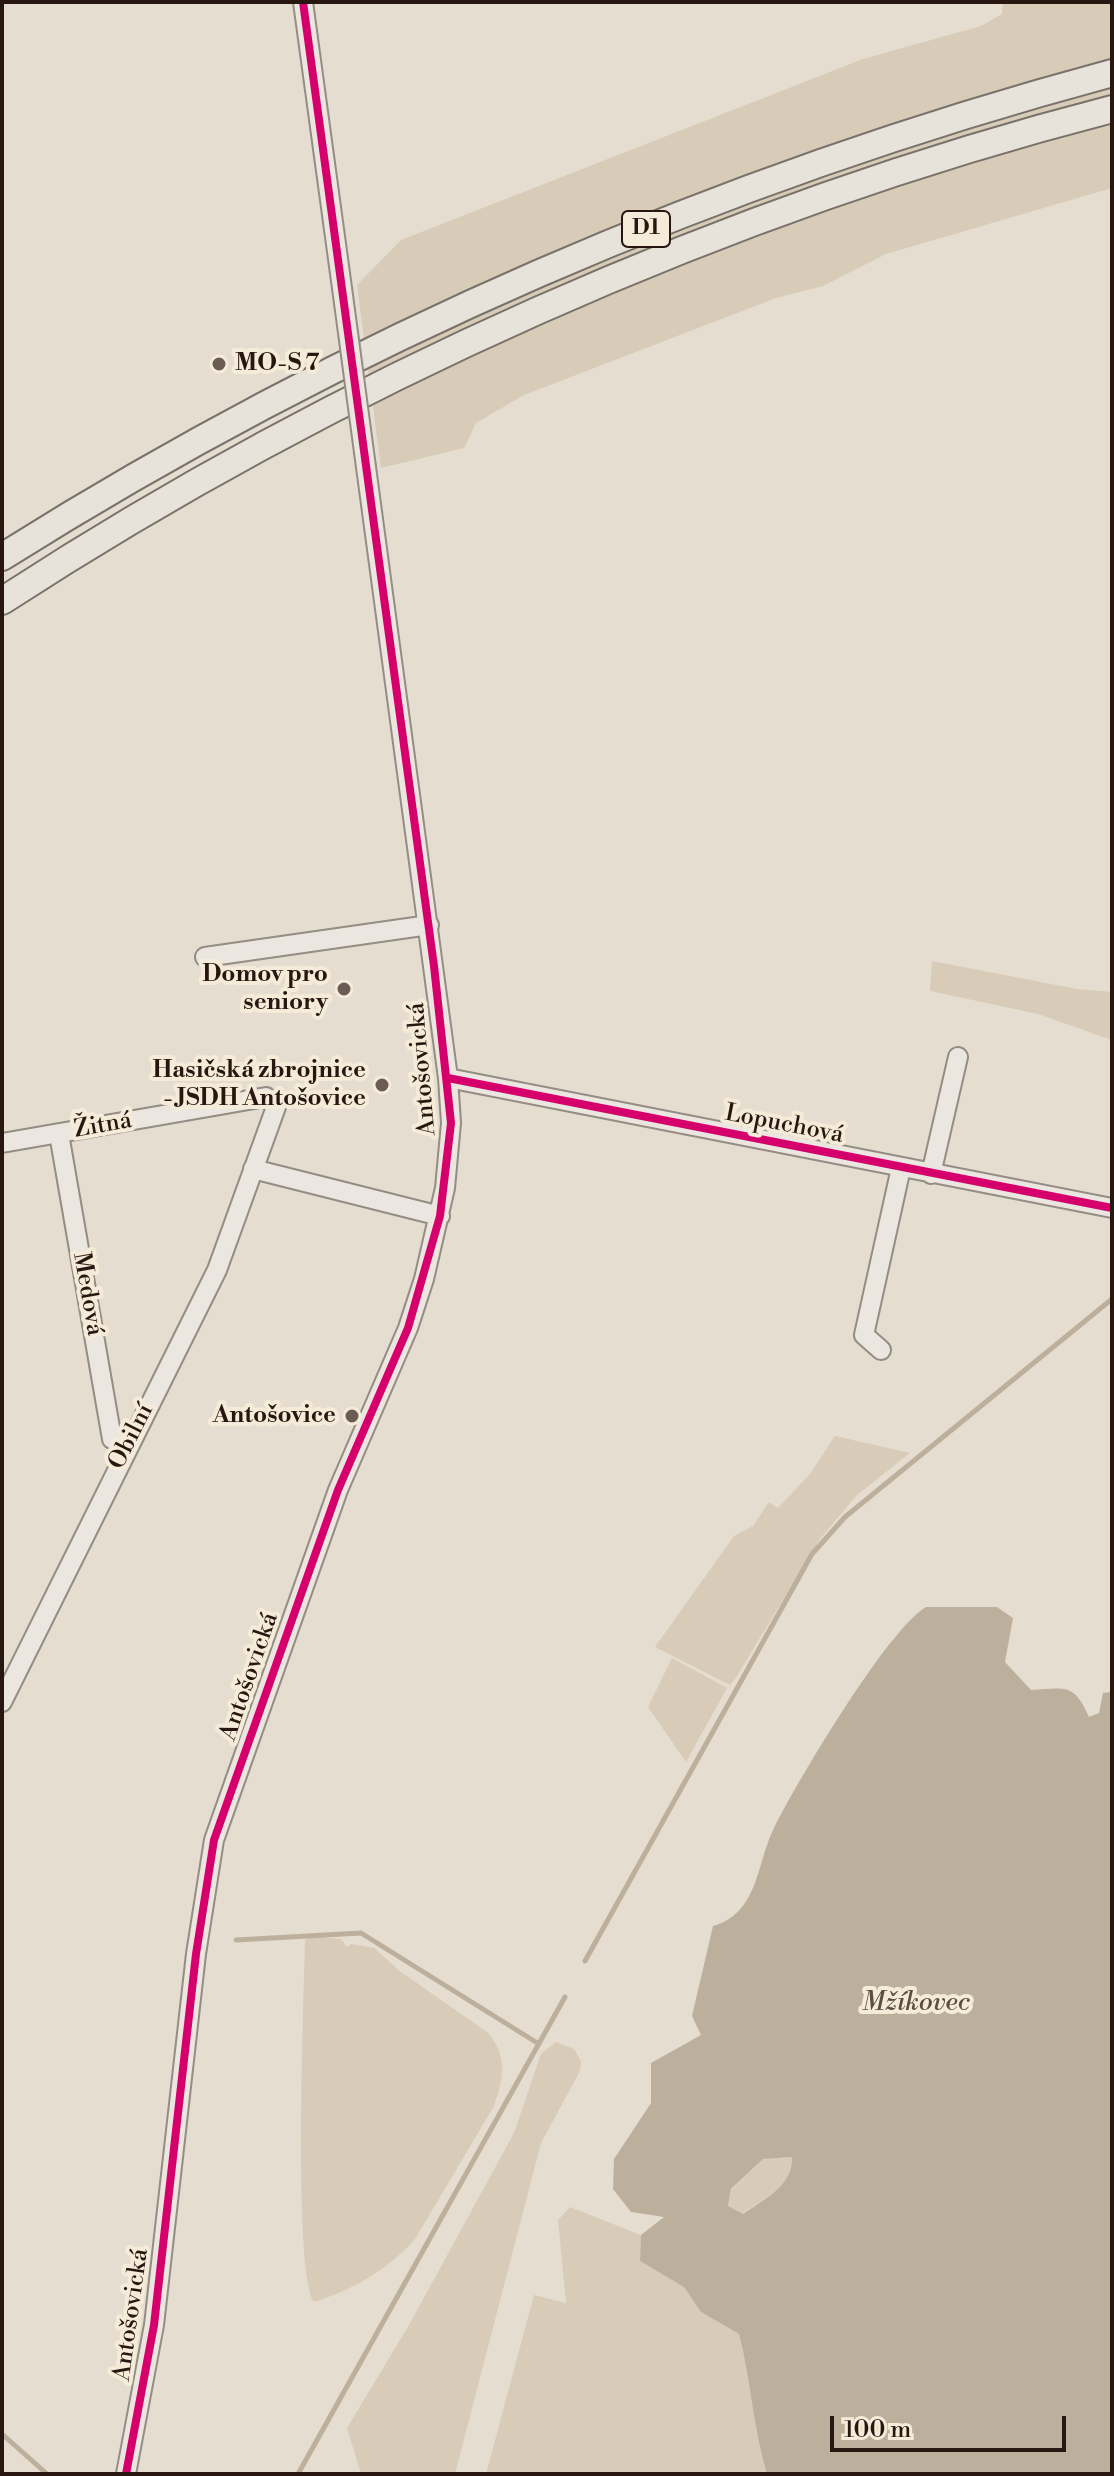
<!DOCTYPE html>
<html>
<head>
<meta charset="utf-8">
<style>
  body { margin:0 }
  #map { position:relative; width:1114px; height:2476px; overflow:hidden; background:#e5ddcf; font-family:"Libre Bodoni",serif }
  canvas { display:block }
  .frame { position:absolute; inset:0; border:4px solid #281711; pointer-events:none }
  .scale { position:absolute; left:830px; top:2416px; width:236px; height:36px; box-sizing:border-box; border:4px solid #281711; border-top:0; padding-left:10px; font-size:24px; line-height:28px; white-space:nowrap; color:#281711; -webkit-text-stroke:6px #f5ebd9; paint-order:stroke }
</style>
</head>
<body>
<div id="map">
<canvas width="1114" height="2476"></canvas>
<div class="frame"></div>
<div class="scale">100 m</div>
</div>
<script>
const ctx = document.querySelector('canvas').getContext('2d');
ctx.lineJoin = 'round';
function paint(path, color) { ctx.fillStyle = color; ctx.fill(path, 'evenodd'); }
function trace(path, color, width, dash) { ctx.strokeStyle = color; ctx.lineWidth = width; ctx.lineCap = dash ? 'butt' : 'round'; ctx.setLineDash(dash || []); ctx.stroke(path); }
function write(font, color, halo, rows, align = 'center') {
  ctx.font = font + ' "Libre Bodoni",serif'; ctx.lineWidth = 8; ctx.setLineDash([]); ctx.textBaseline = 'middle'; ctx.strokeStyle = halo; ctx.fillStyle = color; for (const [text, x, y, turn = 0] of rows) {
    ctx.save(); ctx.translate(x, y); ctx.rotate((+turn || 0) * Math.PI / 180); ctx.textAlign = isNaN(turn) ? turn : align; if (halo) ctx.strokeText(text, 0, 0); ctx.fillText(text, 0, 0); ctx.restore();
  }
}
const green = new Path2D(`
  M 1003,2 L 1112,2 L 1112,188 L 886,254 L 823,286 L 776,298 L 524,395 L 476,423 L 464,448 L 381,468 L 357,285 L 401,240 L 863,59 L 981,26 L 1002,14 Z
  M 932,961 L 1077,989 L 1112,992 L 1112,1040 L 1038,1014 L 930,991 Z
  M 835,1436 L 910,1453 L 857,1495 L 820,1539 L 735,1679 L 730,1685 L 655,1647 L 734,1536 L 753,1526 L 769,1502 L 778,1508 L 810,1474 Z
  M 672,1658 L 727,1688 L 686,1762 L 648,1707 Z
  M 310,1937 L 341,1939 L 347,1947 L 351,1944 L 374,1948 L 401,1972 L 487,2032 C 508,2055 504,2078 494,2106 L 415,2239 C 388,2270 352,2290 314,2302 C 293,2269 304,1997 305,1940 Z
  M 556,2042 L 574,2049 L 581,2061 L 580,2071 L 541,2143 L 455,2474 L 361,2474 L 347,2428 L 409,2325 L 514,2133 L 541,2054 Z
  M 792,2157 C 792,2187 764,2198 742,2214 L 728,2206 L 731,2190 L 763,2159 Z
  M 570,2207 L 641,2235 L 640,2261 L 685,2287 L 701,2312 L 739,2334 C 751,2381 753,2428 767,2474 L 486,2474 L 534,2295 L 566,2303 L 558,2220 Z`);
const water = new Path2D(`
  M 926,1607 L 997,1607 L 1013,1618 L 1005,1662 L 1031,1690 C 1066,1688 1074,1683 1089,1717 L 1099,1713 L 1103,1693 L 1112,1692 L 1112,2474 L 767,2474 C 753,2428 751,2381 739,2334 L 701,2312 L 684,2287 L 640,2261 L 641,2235 L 664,2217 L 631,2212 L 613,2189 L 614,2159 L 651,2103 L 651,2063 L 701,2035 L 692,2016 L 713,1926 C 759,1913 756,1864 774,1828 C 797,1782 887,1630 926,1607 ZM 792,2157 C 793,2186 764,2199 743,2214 L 728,2206 L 731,2189 L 763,2159 Z`);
const stream = new Path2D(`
  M 236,1940 L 361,1933 L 539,2044
  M 585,1961 L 812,1554 L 845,1517 L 1112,1299
  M 2,2434 L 47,2474
  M 298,2474 L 565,1997`);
const minor = new Path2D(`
  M 303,2 L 342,288
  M 205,957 L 429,925
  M 448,1078 L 1112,1208
  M 59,1134 L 112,1439 L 126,1447
  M 2,1143 L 266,1097 L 276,1107 L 217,1270 L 2,1702
  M 253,1169 L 440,1216
  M 931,1174 L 958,1057
  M 881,1350 L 864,1335 L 901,1168
  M 126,2474 L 154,2325 L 196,1954 L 214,1840 L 338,1490 L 408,1328 L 424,1279 L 445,1188 L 451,1123 L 448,1078 L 366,467`);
const highway = new Path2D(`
  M 2,557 C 345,341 721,178 1112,73
  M 2,601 C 335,384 727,208 1112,109`);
const minorBridge = new Path2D(`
  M 342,288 L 366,467`);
const cycleway = new Path2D(`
  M 448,1078 L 1112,1208
  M 126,2474 L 154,2325 L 196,1954 L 214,1840 L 338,1490 L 408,1328 L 440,1216 L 451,1123 L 434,966 L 303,2`);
const markers = [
  [219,364,8,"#6a5c54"],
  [344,989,8,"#6a5c54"],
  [382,1085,8,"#6a5c54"],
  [352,1416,8,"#6a5c54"]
];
const shields = [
  [646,229,48]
];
const shieldNames = [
  ["D1",646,229]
];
const poiNames = [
  ["MO-S 7",235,364,"left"],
  ["Domov pro",328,975],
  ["seniory",328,1003],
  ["Hasičská zbrojnice",366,1071],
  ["- JSDH Antošovice",366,1099],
  ["Antošovice",336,1416]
];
const streetNames = [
  ["Antošovická",423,1069,-95],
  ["Lopuchová",784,1125,11],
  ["Žitná",103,1126,-10],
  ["Medová",87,1294,80],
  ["Obilní",132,1437,-63],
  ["Antošovická",250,1677,-71],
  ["Antošovická",132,2315,-82]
];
const waterNames = [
  ["Mžíkovec",916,2004]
];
paint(green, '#d8ccb8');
paint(water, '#bcb09d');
trace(stream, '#bcb09d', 5);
trace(minor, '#948d84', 22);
trace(highway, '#79726a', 30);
trace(minor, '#ebe6df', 18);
trace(highway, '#e8e3da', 26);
trace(minorBridge, '#948d84', 22, []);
trace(minorBridge, '#ebe6df', 18);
trace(cycleway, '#d6006c', 8);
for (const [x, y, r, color] of markers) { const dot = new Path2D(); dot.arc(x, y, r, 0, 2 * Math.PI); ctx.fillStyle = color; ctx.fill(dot); trace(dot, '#f5ebd9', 3); }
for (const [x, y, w] of shields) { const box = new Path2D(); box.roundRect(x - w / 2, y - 18, w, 36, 6); ctx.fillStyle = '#f5ebd9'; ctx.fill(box); trace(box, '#281711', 2); }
write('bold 22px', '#281711', null, shieldNames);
write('bold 24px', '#281711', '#f5ebd9', poiNames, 'right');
write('24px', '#281711', '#f5ebd9', streetNames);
write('italic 26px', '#5c4c41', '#f5ebd9', waterNames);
</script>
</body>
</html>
